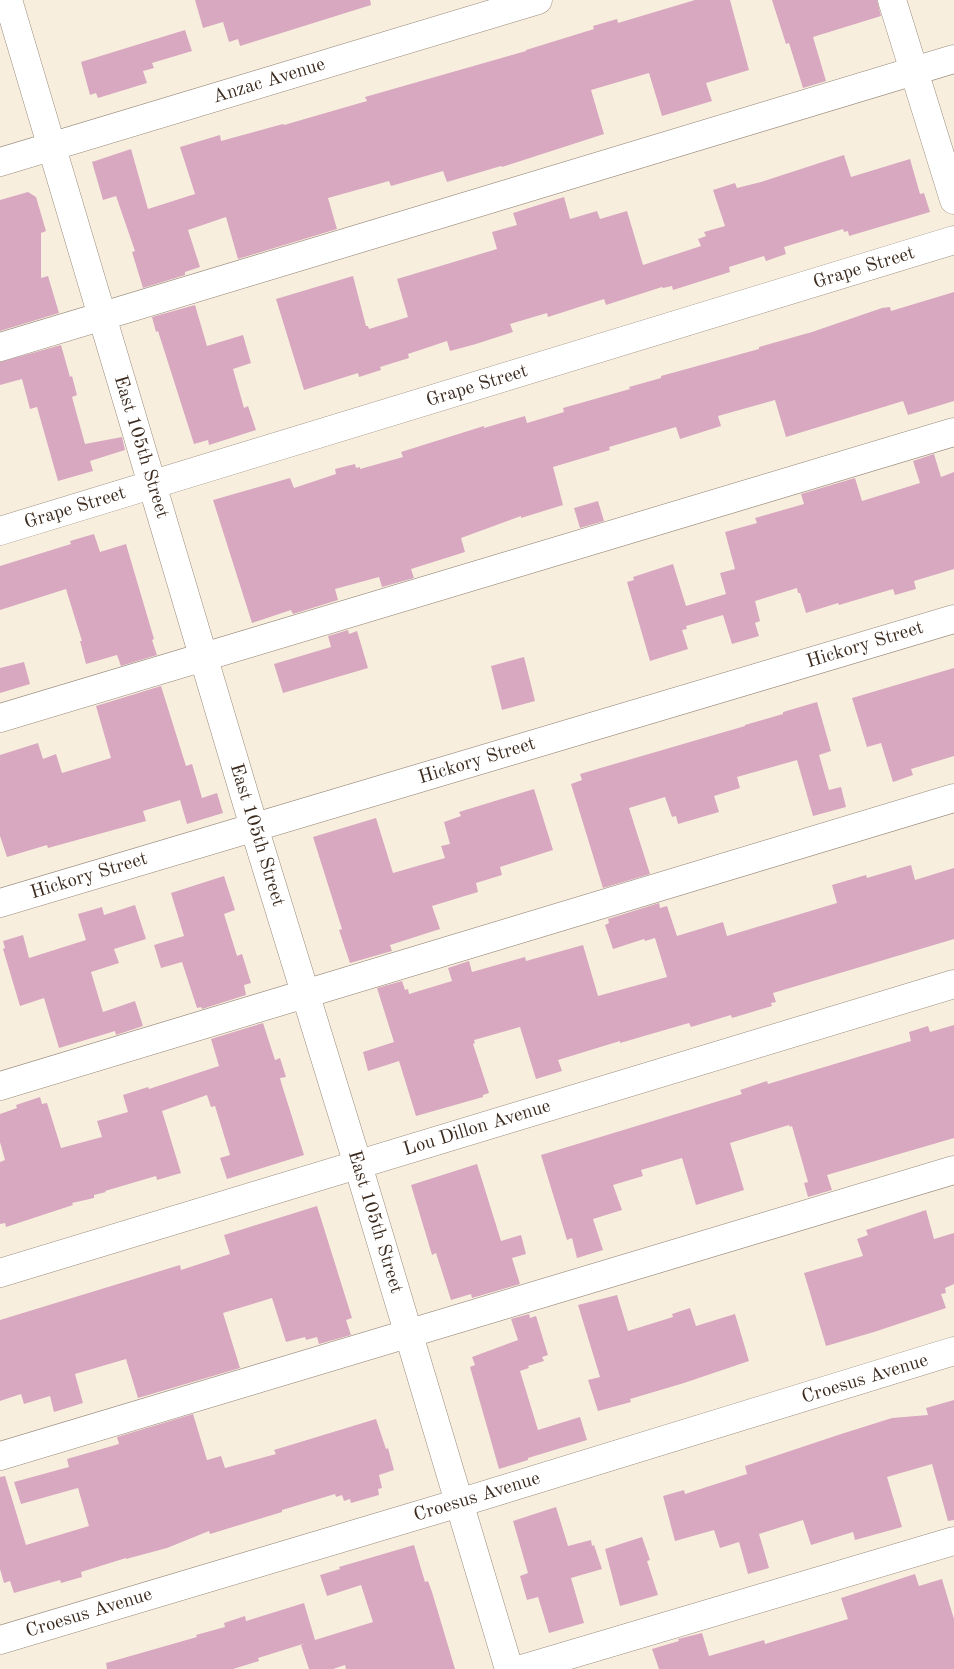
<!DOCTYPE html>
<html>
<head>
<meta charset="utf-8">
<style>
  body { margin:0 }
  canvas { display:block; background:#f8eede }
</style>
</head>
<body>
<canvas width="954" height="1669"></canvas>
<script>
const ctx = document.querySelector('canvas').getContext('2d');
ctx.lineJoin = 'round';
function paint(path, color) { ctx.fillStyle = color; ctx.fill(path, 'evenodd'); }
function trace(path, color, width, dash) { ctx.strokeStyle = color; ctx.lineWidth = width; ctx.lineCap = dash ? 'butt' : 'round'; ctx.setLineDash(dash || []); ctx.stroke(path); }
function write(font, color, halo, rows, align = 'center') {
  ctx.font = font + ' "Old Standard TT",serif'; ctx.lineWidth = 4; ctx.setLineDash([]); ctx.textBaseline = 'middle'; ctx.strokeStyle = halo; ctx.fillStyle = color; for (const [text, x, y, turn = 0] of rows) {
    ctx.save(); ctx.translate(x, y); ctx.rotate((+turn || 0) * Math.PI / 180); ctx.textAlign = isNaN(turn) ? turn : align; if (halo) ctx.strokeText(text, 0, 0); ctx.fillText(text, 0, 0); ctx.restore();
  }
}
const building = new Path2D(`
  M 195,0 L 370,0 L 371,5 L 240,46 L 238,39 L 229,42 L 223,22 L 203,28 Z
  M 695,0 L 730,0 L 749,70 L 706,83 L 712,101 L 662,116 L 649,73 L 591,90 L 604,134 L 502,167 L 501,166 L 447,182 L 443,171 L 391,186 L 389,181 L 328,198 L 337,229 L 238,259 L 226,217 L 188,230 L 200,267 L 185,272 L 185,275 L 143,288 L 132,252 L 135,251 L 116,196 L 103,200 L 92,162 L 131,149 L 148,209 L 195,194 L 180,147 L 220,135 L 221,141 L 283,124 L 284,125 L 367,101 L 365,97 L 526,51 L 526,50 L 594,29 L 593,26 L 617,19 L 618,23 Z
  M 772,0 L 877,0 L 881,16 L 813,37 L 826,81 L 803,88 L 789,43 L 786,44 Z
  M 185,30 L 192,51 L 152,63 L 154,68 L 143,71 L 147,83 L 98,98 L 96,93 L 90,95 L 81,62 Z
  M 844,155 L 851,177 L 910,159 L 920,194 L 924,193 L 930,212 L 849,236 L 848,231 L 844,232 L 843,229 L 784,247 L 786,254 L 766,261 L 764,256 L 729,267 L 730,272 L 673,290 L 672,286 L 663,288 L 662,287 L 606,305 L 604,299 L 548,317 L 547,313 L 510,324 L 513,332 L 476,344 L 450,351 L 447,341 L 408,354 L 409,358 L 380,367 L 381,370 L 359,377 L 358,373 L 304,390 L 276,299 L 353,276 L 366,326 L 368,326 L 369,329 L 408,317 L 397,279 L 497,249 L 492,232 L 517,225 L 513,213 L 564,197 L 570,219 L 597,211 L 600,219 L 627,211 L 643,265 L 701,246 L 698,239 L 706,236 L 704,232 L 725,226 L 713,190 L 735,183 L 737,188 L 761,182 Z
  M 28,192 L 36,197 L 46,231 L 41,233 L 41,278 L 48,276 L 59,313 L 0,331 L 0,200 Z
  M 954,292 L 954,401 L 908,415 L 903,401 L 786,437 L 775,400 L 718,416 L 721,426 L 680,439 L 676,427 L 609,447 L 610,450 L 553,467 L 563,505 L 521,518 L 521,516 L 461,538 L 465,552 L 411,569 L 414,578 L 382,587 L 379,577 L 335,589 L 338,600 L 293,614 L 291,610 L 252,623 L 213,500 L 290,478 L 294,488 L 336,474 L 335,469 L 355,464 L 356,468 L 360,467 L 360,469 L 403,457 L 401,452 L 484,426 L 484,428 L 525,416 L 527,423 L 564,412 L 563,408 L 630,389 L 629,387 L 661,378 L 661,376 L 759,349 L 759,347 L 812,332 L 882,308 L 890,307 L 891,311 Z
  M 195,305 L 207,346 L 243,335 L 251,363 L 233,369 L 244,408 L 248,406 L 256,430 L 209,445 L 208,440 L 194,444 L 158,331 L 156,332 L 152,317 Z
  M 61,345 L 70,377 L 72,376 L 77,395 L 72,397 L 85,444 L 122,437 L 125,450 L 90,461 L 93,471 L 58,481 L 37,407 L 30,409 L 22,379 L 0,385 L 0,362 Z
  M 934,454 L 941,477 L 954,472 L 954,569 L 914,581 L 916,589 L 895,595 L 893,589 L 839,605 L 838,603 L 806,613 L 800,593 L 798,593 L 797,588 L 755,601 L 760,621 L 755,623 L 759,636 L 732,644 L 723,615 L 686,626 L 687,629 L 682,630 L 688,649 L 650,661 L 627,582 L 634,580 L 633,577 L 673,564 L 686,606 L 726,594 L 720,573 L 735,569 L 725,532 L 757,523 L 755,518 L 804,504 L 801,494 L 855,478 L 862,501 L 920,483 L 913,461 Z
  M 598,501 L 604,521 L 580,528 L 574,508 Z
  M 94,534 L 100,552 L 126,544 L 154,639 L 152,640 L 157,655 L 121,666 L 117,655 L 86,664 L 80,641 L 82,641 L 66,589 L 0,610 L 0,566 L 71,544 L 70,541 Z
  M 348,630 L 349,634 L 357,631 L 368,668 L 283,693 L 274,664 L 331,647 L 328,636 Z
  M 524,657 L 535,701 L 502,710 L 491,666 Z
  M 24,662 L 30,684 L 0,693 L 0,668 Z
  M 954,668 L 954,756 L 911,769 L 913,775 L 893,782 L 881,743 L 867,747 L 852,698 Z
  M 161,686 L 186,766 L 192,764 L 202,798 L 217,793 L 223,813 L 187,824 L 180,800 L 143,811 L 146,821 L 48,848 L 47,845 L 7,857 L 0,836 L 0,755 L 38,743 L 43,759 L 56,754 L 62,773 L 111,758 L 96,706 Z
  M 817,702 L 831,751 L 819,755 L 829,790 L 841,787 L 846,807 L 813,816 L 797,760 L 737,777 L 740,788 L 714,796 L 719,812 L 678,824 L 676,816 L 672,817 L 665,797 L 629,808 L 650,874 L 603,888 L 571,784 L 582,780 L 580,774 L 745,726 L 745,725 L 783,714 L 783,712 Z
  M 534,789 L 553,850 L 500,867 L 502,875 L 476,883 L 478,892 L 432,906 L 440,929 L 390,945 L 392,951 L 350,963 L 339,930 L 342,929 L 313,837 L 376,818 L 393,873 L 445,858 L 441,846 L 450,844 L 444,822 L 461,816 L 459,812 Z
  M 911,865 L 915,880 L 954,868 L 954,939 L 773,993 L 776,1002 L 771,1003 L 772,1006 L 732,1018 L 731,1015 L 691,1027 L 689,1023 L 620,1043 L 620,1041 L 558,1060 L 562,1071 L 536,1079 L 520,1027 L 474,1040 L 475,1043 L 473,1044 L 489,1093 L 483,1095 L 483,1097 L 416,1116 L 399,1061 L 368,1071 L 363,1052 L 394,1042 L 377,988 L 402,981 L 405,990 L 408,989 L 409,994 L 452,981 L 448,968 L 469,961 L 472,972 L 525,957 L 526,961 L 583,945 L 598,996 L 667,977 L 655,938 L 645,941 L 644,939 L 613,949 L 605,925 L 609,923 L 608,919 L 659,903 L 660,908 L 667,906 L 677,936 L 723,922 L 727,936 L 837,903 L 832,885 L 866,875 L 867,878 Z
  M 224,876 L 235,910 L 224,914 L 237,956 L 242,954 L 251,983 L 244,985 L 246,995 L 202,1009 L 201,1007 L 197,1008 L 182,962 L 161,968 L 154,945 L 184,936 L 171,893 Z
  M 135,905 L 146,939 L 114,949 L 119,963 L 91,972 L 103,1012 L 135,1001 L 143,1026 L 116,1035 L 115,1031 L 59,1048 L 44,998 L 20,1006 L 3,949 L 5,948 L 3,941 L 23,935 L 29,958 L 86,940 L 78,914 L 102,907 L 104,915 Z
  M 263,1023 L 275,1060 L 280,1058 L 286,1077 L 280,1078 L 281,1082 L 304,1155 L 227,1179 L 220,1158 L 230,1155 L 215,1106 L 211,1107 L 207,1095 L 162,1111 L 181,1173 L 157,1180 L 156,1176 L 105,1191 L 106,1192 L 94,1195 L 94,1198 L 72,1203 L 73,1205 L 6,1227 L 5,1223 L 0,1224 L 0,1162 L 5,1160 L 0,1142 L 0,1114 L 17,1108 L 16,1105 L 40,1097 L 42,1104 L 47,1103 L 61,1148 L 102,1137 L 97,1121 L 128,1112 L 123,1095 L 148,1087 L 149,1089 L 219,1066 L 211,1039 Z
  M 954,1025 L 954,1138 L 827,1175 L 832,1190 L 808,1197 L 804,1183 L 808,1182 L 792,1126 L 790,1127 L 789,1125 L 730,1143 L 744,1190 L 696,1205 L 682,1158 L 641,1170 L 643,1176 L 613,1185 L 622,1210 L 593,1219 L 603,1250 L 577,1258 L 572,1238 L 567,1240 L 541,1155 L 742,1094 L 740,1090 L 767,1081 L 768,1084 L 911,1041 L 909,1032 L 928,1026 L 930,1032 Z
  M 477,1164 L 501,1241 L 521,1235 L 526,1254 L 512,1258 L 520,1284 L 472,1298 L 471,1294 L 451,1300 L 436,1253 L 432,1255 L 411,1185 Z
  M 317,1206 L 352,1318 L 346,1320 L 351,1335 L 319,1344 L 317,1337 L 306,1340 L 305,1337 L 286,1342 L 272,1298 L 223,1313 L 240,1368 L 138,1398 L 126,1359 L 75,1374 L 83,1403 L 54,1412 L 50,1396 L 24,1404 L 21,1394 L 0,1401 L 0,1320 L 180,1265 L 181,1270 L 230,1254 L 224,1235 Z
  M 926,1210 L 934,1239 L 954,1233 L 954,1284 L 945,1288 L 946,1293 L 941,1294 L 946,1308 L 874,1332 L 826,1346 L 804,1273 L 863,1256 L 857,1239 L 868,1235 L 866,1230 Z
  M 617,1295 L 628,1331 L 673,1317 L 672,1314 L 690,1308 L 696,1326 L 735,1314 L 749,1361 L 684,1383 L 630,1399 L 631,1402 L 598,1411 L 588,1380 L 600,1377 L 578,1305 Z
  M 529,1314 L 530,1318 L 536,1316 L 548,1355 L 542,1357 L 544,1361 L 528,1366 L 529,1368 L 520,1371 L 538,1430 L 580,1417 L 587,1440 L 528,1458 L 528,1460 L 499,1469 L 470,1367 L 475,1365 L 472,1357 L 518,1340 L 511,1319 Z
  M 954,1400 L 954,1520 L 948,1521 L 932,1464 L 887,1477 L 902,1527 L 855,1540 L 853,1532 L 811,1545 L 803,1520 L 759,1534 L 769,1568 L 748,1574 L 739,1542 L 720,1548 L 714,1530 L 675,1541 L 663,1496 L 684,1490 L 685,1494 L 747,1474 L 745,1466 L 838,1435 L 892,1418 L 928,1415 L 926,1408 Z
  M 193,1414 L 207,1460 L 221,1456 L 225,1468 L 276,1454 L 274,1450 L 376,1419 L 386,1449 L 388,1448 L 394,1470 L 379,1475 L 382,1488 L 378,1489 L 379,1495 L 351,1503 L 350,1499 L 344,1501 L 342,1495 L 336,1497 L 335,1494 L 282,1510 L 282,1512 L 210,1534 L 209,1531 L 167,1548 L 126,1559 L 126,1558 L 81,1572 L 82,1577 L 61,1583 L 60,1580 L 14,1593 L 10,1581 L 4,1583 L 0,1569 L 0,1477 L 5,1476 L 26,1545 L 89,1526 L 78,1488 L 21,1504 L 14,1482 L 69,1467 L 67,1459 L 119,1444 L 117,1437 Z
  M 556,1507 L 568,1546 L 591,1540 L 592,1546 L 594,1545 L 602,1569 L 571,1578 L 584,1623 L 549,1633 L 538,1597 L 527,1600 L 520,1576 L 528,1573 L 513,1521 Z
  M 642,1537 L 650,1560 L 647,1561 L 658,1595 L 620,1606 L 605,1549 Z
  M 414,1545 L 425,1582 L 428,1581 L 432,1592 L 455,1669 L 346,1669 L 345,1665 L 333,1669 L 309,1669 L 301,1645 L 306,1643 L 258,1658 L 259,1661 L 233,1669 L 107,1669 L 106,1663 L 197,1637 L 196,1635 L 225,1627 L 224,1623 L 245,1616 L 246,1621 L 304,1603 L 315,1640 L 373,1622 L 361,1585 L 327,1596 L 320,1575 L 340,1569 L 339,1567 Z
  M 915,1574 L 919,1586 L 942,1579 L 954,1619 L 954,1669 L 659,1669 L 652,1649 L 679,1641 L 678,1639 L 702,1633 L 709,1656 L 764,1640 L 765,1644 L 848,1619 L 841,1598 Z`);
const minor = new Path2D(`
  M 8,0 L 254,827 L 358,1165 L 509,1669
  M 892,0 L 954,200
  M 0,162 L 538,0
  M 0,347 L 954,59
  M 0,531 L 954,240
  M 0,718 L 954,432
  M 0,903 L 954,619
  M 0,1086 L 954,798
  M 0,1273 L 954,984
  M 0,1456 L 954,1170
  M 0,1640 L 459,1503 L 954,1351
  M 522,1669 L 954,1541`);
const streetNames = [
  ["Anzac Avenue",269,81,-17],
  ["Grape Street",864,268,-17],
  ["Grape Street",477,386,-17],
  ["East 105th Street",141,447,73],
  ["Grape Street",75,508,-17],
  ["Hickory Street",865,645,-17],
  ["Hickory Street",477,761,-17],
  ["East 105th Street",257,835,73],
  ["Hickory Street",89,876,-17],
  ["Lou Dillon Avenue",477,1128,-17],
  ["East 105th Street",375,1222,73],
  ["Croesus Avenue",865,1379,-17],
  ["Croesus Avenue",477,1497,-17],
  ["Croesus Avenue",89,1613,-17]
];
paint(building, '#d8a8c0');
trace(minor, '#9a8c7e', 29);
trace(minor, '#fff', 28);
write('19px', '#3b2a1e', '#fff', streetNames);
</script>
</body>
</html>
